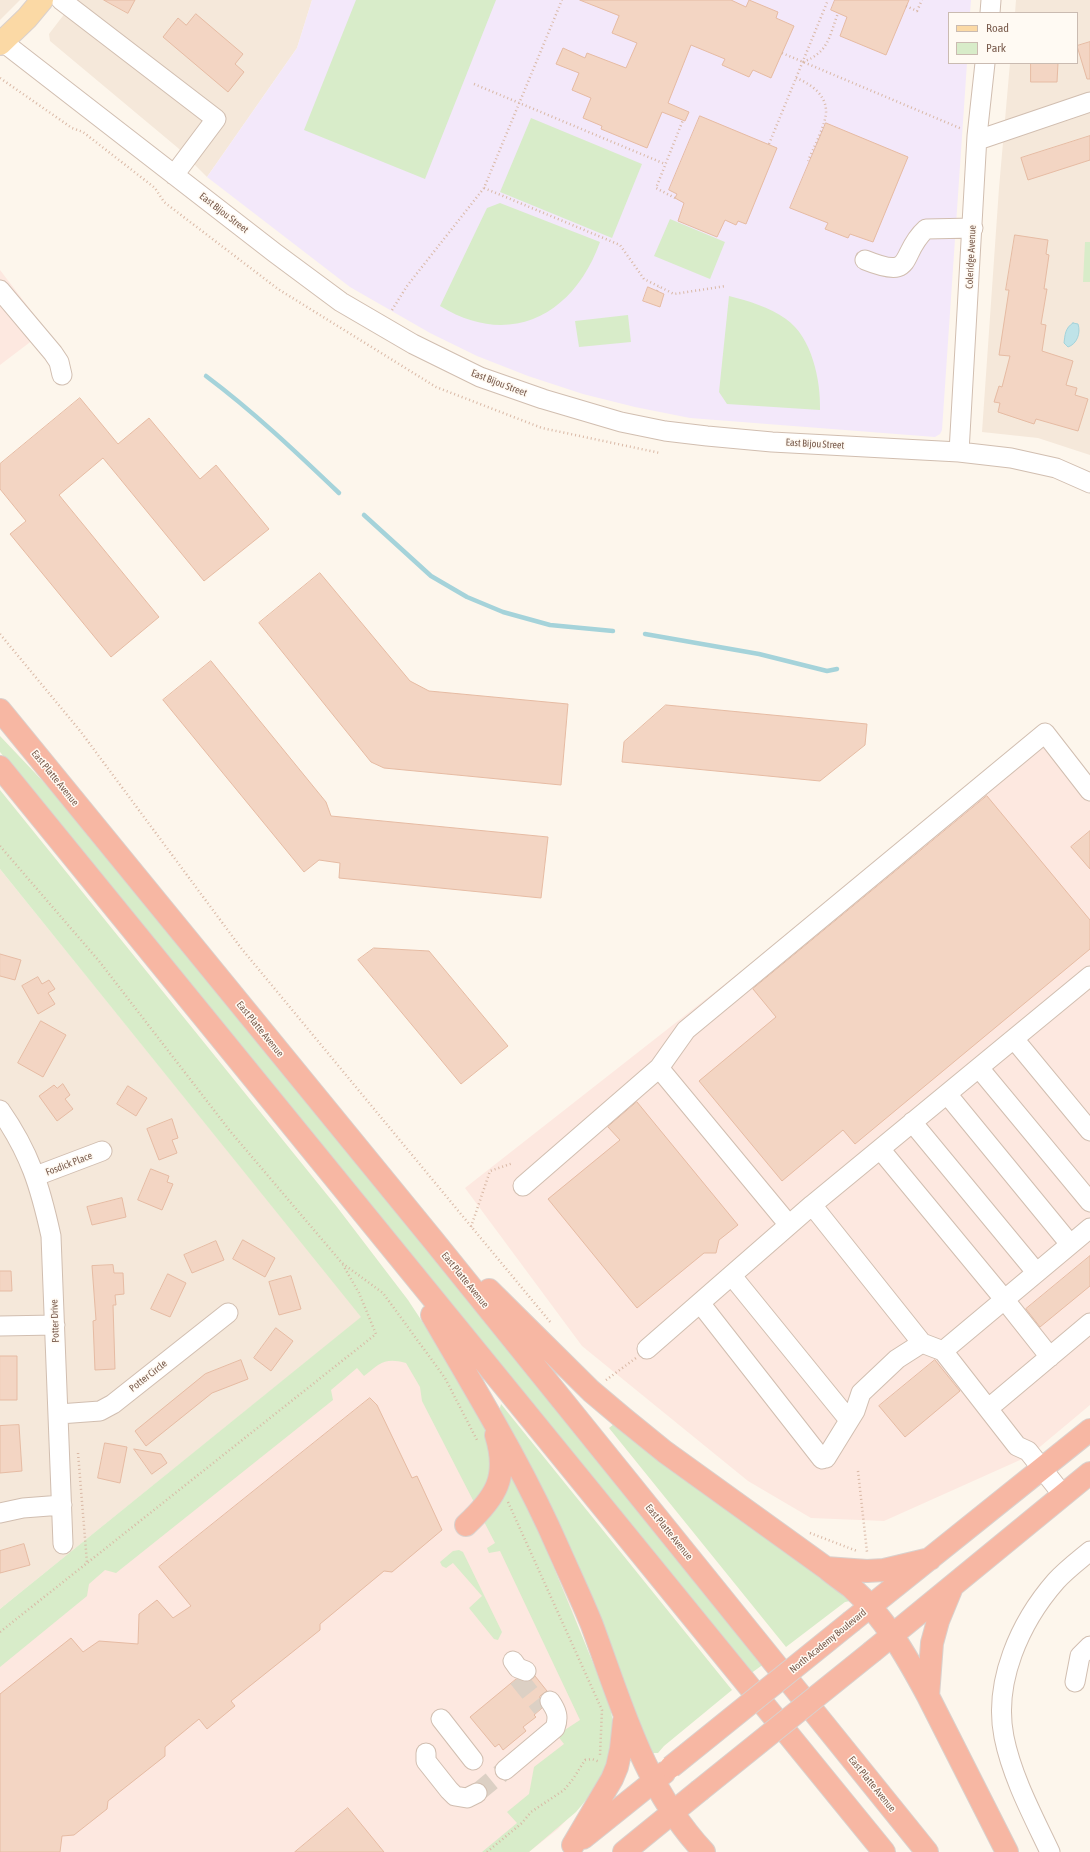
<!DOCTYPE html>
<html>
<head>
<meta charset="utf-8">
<style>
  body { margin:0 }
  #map { position:relative; width:1090px; height:1852px; overflow:hidden; background:#fdf6ec; font-family:"Asap Condensed",sans-serif }
  canvas { display:block }
  .legend { position:absolute; left:948px; top:12px; width:130px; height:52px; box-sizing:border-box; background:#fffaf3; border:1px solid #cabbb1; margin:0; padding:5px 7px; list-style:none; font-size:12px; color:#7a5c4d }
  .legend li { display:flex; align-items:center; gap:8px; height:20px }
  .legend b { width:20px; border:1px solid #cabbb1 }
</style>
</head>
<body>
<div id="map">
<canvas width="1090" height="1852"></canvas>
<ul class="legend">
<li><b style="height:5px;background:#fbd9a5"></b>Road</li>
<li><b style="height:11px;background:#d8ecc9"></b>Park</li>
</ul>
</div>
<script>
const ctx = document.querySelector('canvas').getContext('2d');
ctx.lineJoin = 'round';
function paint(path, color) { ctx.fillStyle = color; ctx.fill(path, 'evenodd'); }
function trace(path, color, width, dash) { ctx.strokeStyle = color; ctx.lineWidth = width; ctx.lineCap = dash ? 'butt' : 'round'; ctx.setLineDash(dash || []); ctx.stroke(path); }
function write(font, color, halo, rows, align = 'center') {
  ctx.font = font + ' "Asap Condensed",sans-serif'; ctx.lineWidth = 3; ctx.setLineDash([]); ctx.textBaseline = 'middle'; ctx.strokeStyle = halo; ctx.fillStyle = color; for (const [text, x, y, turn = 0] of rows) {
    ctx.save(); ctx.translate(x, y); ctx.rotate((+turn || 0) * Math.PI / 180); ctx.textAlign = isNaN(turn) ? turn : align; if (halo) ctx.strokeText(text, 0, 0); ctx.fillText(text, 0, 0); ctx.restore();
  }
}
const residential = new Path2D(`
  M 0,0 L 20,0 L 0,20 Z
  M 75,0 L 312,0 L 297,48 L 207,177 L 178,148 L 50,41 L 49,34 Z
  M 1016,0 L 1090,0 L 1090,455 L 1038,438 L 982,432 L 999,188 L 1010,63 L 1077,63 L 1077,13 L 1015,13 Z
  M 0,869 L 362,1317 L 0,1609 Z`);
const commercial = new Path2D(`
  M 0,270 L 46,330 L 0,365 Z
  M 1045,733 L 1090,784 L 1090,1405 L 1029,1456 L 884,1521 L 811,1518 L 748,1481 L 582,1346 L 465,1188 Z
  M 408,1300 L 561,1581 L 611,1711 L 587,1798 L 558,1829 L 529,1852 L 0,1852 L 0,1609 L 362,1317 Z`);
const education = new Path2D(`
  M 312,0 L 971,0 L 970,13 L 949,13 L 949,63 L 967,63 L 942,430 L 940,434 L 935,437 L 690,418 L 635,407 L 583,394 L 528,376 L 477,356 L 430,333 L 350,287 L 207,177 L 297,48 Z`);
const green = new Path2D(`
  M 356,0 L 496,0 L 425,179 L 304,130 Z
  M 531,118 L 642,164 L 612,238 L 500,192 Z
  M 500,203 L 600,242 C 574,315 510,349 440,306 L 487,208 Z
  M 670,219 L 725,242 L 710,279 L 654,256 Z
  M 1085,242 L 1090,242 L 1090,282 L 1083,282 Z
  M 729,296 C 749,301 769,307 786,319 C 812,337 821,381 820,410 L 727,404 L 719,392 Z
  M 628,315 L 631,342 L 579,347 L 575,321 Z
  M 0,736 L 90,831 L 768,1661 L 750,1674 L 490,1352 L 0,752 Z
  M 0,790 L 337,1207 L 408,1300 L 468,1391 L 536,1524 L 605,1692 L 611,1711 L 614,1729 L 613,1748 L 597,1787 L 576,1812 L 529,1852 L 482,1852 L 517,1823 L 507,1812 L 529,1794 L 534,1767 L 564,1744 L 557,1735 L 580,1720 L 500,1551 L 489,1553 L 487,1548 L 495,1543 L 422,1401 L 420,1387 L 406,1363 C 385,1357 380,1363 364,1376 L 357,1368 L 331,1390 L 333,1400 L 116,1573 L 105,1570 L 89,1584 L 87,1596 L 0,1667 L 0,1609 L 361,1317 L 0,869 Z
  M 501,1404 L 732,1690 L 664,1746 L 658,1753 L 653,1753 L 648,1749 L 503,1420 L 500,1408 Z
  M 614,1424 L 829,1576 L 850,1601 L 845,1602 L 786,1647 L 609,1428 Z
  M 459,1550 L 463,1552 L 502,1632 L 498,1640 L 494,1639 L 469,1608 L 482,1596 L 453,1563 L 446,1568 L 442,1566 L 440,1562 L 453,1551 Z`);
const water = new Path2D(`
  M 1073,323 L 1078,324 C 1081,333 1077,344 1068,347 L 1064,343 C 1065,335 1065,328 1073,323 Z`);
const stream = new Path2D(`
  M 206,376 C 254,412 296,452 339,493
  M 364,515 L 431,576 L 467,597 L 503,612 L 550,625 L 613,631
  M 645,634 L 759,654 L 827,671 L 837,669`);
const building = new Path2D(`
  M 104,0 L 135,0 L 128,13 Z
  M 580,0 L 731,0 L 746,7 L 749,0 L 778,12 L 776,18 L 794,26 L 771,78 L 753,70 L 749,77 L 722,65 L 725,59 L 691,45 L 668,103 L 689,112 L 685,121 L 662,112 L 647,148 L 601,129 L 602,126 L 583,118 L 591,98 L 572,90 L 579,73 L 556,64 L 563,48 L 585,58 L 587,53 L 626,68 L 637,43 L 612,33 L 619,16 Z
  M 835,0 L 909,0 L 886,55 L 840,36 L 847,17 L 831,10 Z
  M 196,14 L 243,54 L 235,64 L 244,72 L 228,92 L 163,37 L 178,18 L 186,25 Z
  M 1090,42 L 1090,79 L 1087,79 L 1077,46 Z
  M 1031,63 L 1058,63 L 1057,82 L 1031,82 Z
  M 700,116 L 777,148 L 746,224 L 738,221 L 736,225 L 725,220 L 717,237 L 678,221 L 684,203 L 675,198 L 677,194 L 669,190 Z
  M 826,123 L 908,157 L 873,242 L 850,234 L 848,238 L 825,229 L 828,223 L 790,208 Z
  M 1090,136 L 1090,160 L 1028,180 L 1021,158 Z
  M 1015,235 L 1048,240 L 1046,254 L 1049,255 L 1044,289 L 1047,289 L 1041,324 L 1046,325 L 1042,351 L 1073,361 L 1066,385 L 1077,388 L 1075,395 L 1088,399 L 1078,431 L 1036,419 L 1034,424 L 998,412 L 1000,403 L 994,402 L 999,386 L 1002,387 L 1010,356 L 999,355 L 1009,290 L 1006,290 Z
  M 648,287 L 664,294 L 660,307 L 643,301 Z
  M 80,398 L 118,444 L 149,418 L 200,479 L 216,465 L 269,529 L 204,581 L 103,458 L 59,495 L 159,617 L 111,657 L 10,534 L 26,521 L 0,489 L 0,464 Z
  M 320,573 L 410,681 L 429,691 L 568,704 L 561,785 L 384,768 L 371,762 L 259,623 Z
  M 211,661 L 326,802 L 331,816 L 548,837 L 541,898 L 339,878 L 340,863 L 319,860 L 304,872 L 163,700 Z
  M 666,705 L 867,724 L 865,745 L 820,781 L 622,762 L 624,742 Z
  M 987,796 L 1090,920 L 1090,949 L 855,1144 L 843,1130 L 782,1181 L 699,1081 L 776,1017 L 753,989 Z
  M 1090,831 L 1090,869 L 1071,847 Z
  M 374,948 L 429,951 L 508,1046 L 461,1084 L 358,960 Z
  M 0,954 L 21,960 L 15,980 L 0,976 Z
  M 38,977 L 42,984 L 49,980 L 55,989 L 48,993 L 55,1004 L 38,1014 L 22,986 Z
  M 41,1021 L 66,1035 L 43,1077 L 18,1063 Z
  M 63,1084 L 70,1095 L 65,1099 L 73,1109 L 57,1121 L 39,1096 L 54,1085 L 57,1088 Z
  M 128,1086 L 147,1098 L 136,1116 L 117,1104 Z
  M 637,1102 L 738,1225 L 719,1240 L 716,1253 L 704,1253 L 637,1308 L 548,1199 L 620,1140 L 608,1127 Z
  M 172,1119 L 178,1138 L 172,1140 L 177,1153 L 159,1160 L 147,1129 Z
  M 151,1169 L 169,1176 L 167,1182 L 173,1184 L 162,1210 L 138,1200 Z
  M 122,1198 L 126,1217 L 92,1225 L 87,1207 Z
  M 243,1240 L 275,1258 L 265,1277 L 233,1259 Z
  M 216,1241 L 224,1260 L 192,1273 L 184,1255 Z
  M 1090,1256 L 1090,1286 L 1040,1327 L 1026,1309 Z
  M 113,1265 L 114,1273 L 123,1273 L 124,1294 L 115,1295 L 116,1305 L 113,1305 L 115,1369 L 95,1370 L 93,1321 L 96,1320 L 92,1266 Z
  M 0,1271 L 11,1271 L 12,1291 L 0,1291 Z
  M 168,1274 L 186,1283 L 170,1317 L 151,1309 Z
  M 291,1276 L 301,1309 L 279,1315 L 269,1282 Z
  M 276,1328 L 293,1341 L 271,1371 L 254,1358 Z
  M 0,1356 L 17,1356 L 17,1400 L 0,1400 Z
  M 241,1360 L 248,1379 L 212,1393 L 146,1446 L 135,1431 L 205,1374 Z
  M 935,1360 L 960,1391 L 905,1437 L 879,1406 Z
  M 370,1398 L 377,1405 L 412,1478 L 417,1476 L 442,1530 L 392,1572 L 384,1571 L 320,1624 L 320,1630 L 231,1701 L 235,1706 L 207,1729 L 199,1719 L 165,1747 L 165,1756 L 108,1801 L 107,1809 L 74,1835 L 62,1836 L 60,1852 L 0,1852 L 0,1694 L 71,1638 L 83,1652 L 99,1641 L 138,1644 L 139,1614 L 157,1600 L 173,1618 L 191,1606 L 159,1567 Z
  M 19,1425 L 22,1471 L 0,1473 L 0,1426 Z
  M 105,1443 L 127,1447 L 120,1483 L 98,1478 Z
  M 134,1449 L 161,1454 L 167,1463 L 152,1474 Z
  M 24,1544 L 30,1565 L 0,1573 L 0,1551 Z
  M 535,1676 L 547,1691 L 540,1696 L 539,1702 L 542,1708 L 534,1715 L 536,1717 L 523,1727 L 526,1731 L 503,1750 L 499,1744 L 495,1747 L 470,1717 L 516,1679 L 527,1682 Z
  M 348,1808 L 384,1852 L 295,1852 Z`);
const minorTunnel = new Path2D(`
  M 518,1678 L 542,1708
  M 477,1793 L 505,1770`);
const path = new Path2D(`
  M 906,6 L 917,11 L 922,0
  M 782,53 L 962,129
  M 803,62 C 829,52 829,37 838,13
  M 0,78 L 72,128 L 83,132 L 155,188 L 164,202 L 278,289 L 436,387 L 542,428 L 660,453
  M 796,78 C 809,83 826,94 826,111 C 827,122 813,149 808,161
  M 474,84 L 665,164
  M 769,144 L 828,0
  M 484,188 L 620,245 L 644,279 L 674,294 L 726,286
  M 675,198 L 656,188 L 683,120
  M 657,291 L 659,287
  M 392,310 L 407,286 L 484,188 L 562,0
  M 0,634 L 81,732 L 241,948 L 551,1323
  M 0,846 L 99,961 L 230,1131 L 342,1263 L 383,1293 L 445,1378 L 478,1442
  M 471,1227 L 490,1171 L 513,1163
  M 606,1380 L 636,1358
  M 78,1453 L 87,1563
  M 858,1471 L 867,1552
  M 508,1502 L 602,1710 L 600,1755
  M 810,1533 L 857,1551
  M 0,1632 L 376,1334 L 359,1293 L 343,1265
  M 487,1852 L 522,1823 L 531,1812 L 564,1790 L 573,1779 L 585,1760 L 592,1759 L 600,1762`);
const minor = new Path2D(`
  M 61,0 L 216,119 L 174,175
  M 990,13 L 991,0
  M 3,42 L 275,253 L 341,302 L 413,344 L 480,377 L 543,399 L 621,422 L 665,431 L 707,436 L 772,442 L 959,452 L 1011,458 L 1056,468 L 1090,483
  M 978,140 L 1090,102
  M 865,260 C 917,281 898,254 926,229 L 973,228
  M 0,290 L 53,353 L 59,362 L 62,375
  M 959,452 L 977,136 L 985,63
  M 1014,1039 L 1090,1131
  M 659,1068 L 789,1225
  M 979,1068 L 1090,1202
  M 947,1094 L 1070,1244
  M 0,1110 C 30,1153 40,1186 51,1236 L 63,1544
  M 912,1122 L 1036,1272
  M 880,1149 L 1004,1299 L 1050,1357
  M 36,1176 L 102,1151
  M 523,1186 L 659,1068 L 686,1030 L 1045,733 L 1090,791
  M 812,1205 L 922,1343 L 943,1351 L 1017,1446 L 1028,1451 L 1063,1495
  M 732,1276 L 849,1420
  M 700,1303 L 822,1459
  M 0,1326 L 55,1325
  M 647,1349 L 812,1205 L 1090,976
  M 943,1351 L 1090,1228
  M 996,1402 L 1090,1323
  M 59,1414 L 100,1411 L 113,1404 L 228,1313
  M 826,1458 L 855,1411 L 861,1393 L 897,1359 L 922,1343
  M 0,1513 L 23,1508 L 62,1505
  M 513,1661 L 518,1668 L 526,1671
  M 1075,1682 L 1080,1656 L 1090,1646
  M 441,1719 L 473,1760
  M 426,1753 L 426,1761 L 449,1790 L 455,1796 L 467,1798 L 477,1793
  M 505,1770 L 555,1728 C 559,1717 557,1711 550,1701
  M 1050,1852 C 1033,1816 1012,1777 1004,1737 C 993,1682 1020,1622 1056,1581 C 1066,1570 1078,1561 1090,1551`);
const major = new Path2D(`
  M 0,44 L 27,18 L 42,0`);
const highway = new Path2D(`
  M 0,710 L 433,1240 L 927,1852
  M 0,767 L 884,1852
  M 489,1290 L 591,1391 L 623,1418 L 665,1452 L 826,1568 L 867,1571 L 884,1570 L 930,1559
  M 432,1315 C 477,1393 523,1467 559,1550 C 570,1575 582,1600 592,1625 C 622,1706 644,1788 704,1852
  M 466,1525 C 496,1497 509,1477 496,1435
  M 826,1568 C 834,1575 843,1581 851,1587 C 884,1616 907,1657 928,1696
  M 952,1587 L 938,1621 L 932,1643 L 928,1696 L 1007,1852
  M 852,1621 L 1090,1430
  M 873,1651 L 1090,1473
  M 583,1838 L 664,1773
  M 573,1845 L 612,1779 L 617,1767 L 621,1749 L 624,1721
  M 624,1852 L 699,1791`);
const highwayBridge = new Path2D(`
  M 671,1767 L 852,1621
  M 699,1791 L 873,1651`);
const streetNames = [
  ["East Bijou Street",224,213,38],
  ["Coleridge Avenue",971,257,-87],
  ["East Bijou Street",499,383,21],
  ["East Bijou Street",815,444,3],
  ["East Platte Avenue",55,778,51],
  ["East Platte Avenue",260,1029,51],
  ["Fosdick Place",69,1164,-21],
  ["East Platte Avenue",465,1280,51],
  ["Potter Drive",55,1321,-92],
  ["Potter Circle",148,1376,-38],
  ["East Platte Avenue",669,1532,51],
  ["North Academy Boulevard",828,1641,-39],
  ["East Platte Avenue",872,1784,51]
];
paint(residential, '#f5e8da');
paint(commercial, '#fde8e0');
paint(education, '#f3e8fa');
paint(green, '#d8ecc9');
paint(water, '#bfe3e8');
trace(water, '#a5d3da', 1);
trace(stream, '#a5d3da', 4.5);
paint(building, '#f3d5c3');
trace(building, '#e6bba3', 1);
trace(minorTunnel, '#dcd0c4', 19, [19, 10]);
trace(minor, '#d1beb0', 21);
trace(major, '#dad1cd', 24);
trace(highway, '#dad1cd', 24);
trace(path, '#d9b8a5', 2.5, [1, 3]);
trace(minor, '#fff', 19);
trace(major, '#fbd9a5', 22);
trace(highway, '#f7b7a3', 22);
trace(highwayBridge, '#dad1cd', 24, []);
trace(highwayBridge, '#f7b7a3', 22);
write('10px', '#7a5c4d', '#fffaf3', streetNames);
</script>
</body>
</html>
